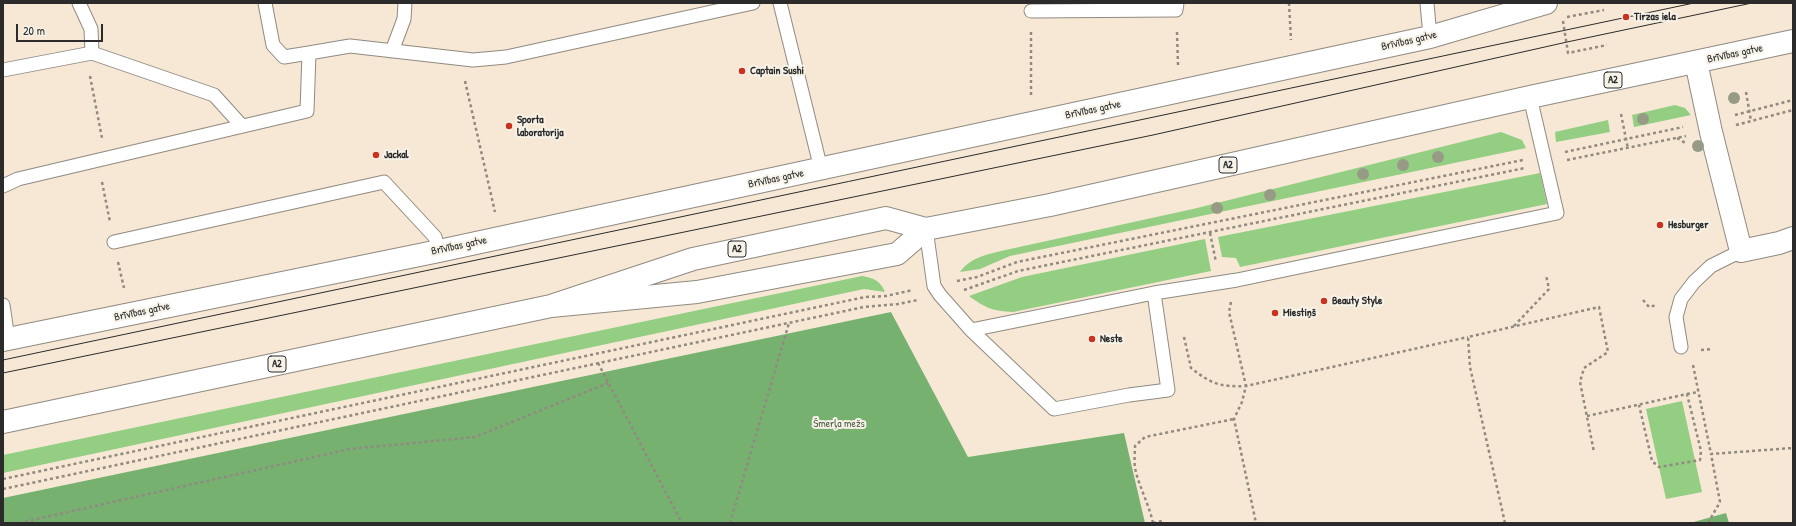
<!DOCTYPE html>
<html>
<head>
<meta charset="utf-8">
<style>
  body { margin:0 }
  #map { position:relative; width:1796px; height:526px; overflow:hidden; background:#f6e8d5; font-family:"Patrick Hand",sans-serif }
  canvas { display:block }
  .frame { position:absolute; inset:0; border:4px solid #2b2b2b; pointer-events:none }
  .scale { position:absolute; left:16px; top:24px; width:87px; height:18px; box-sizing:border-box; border:2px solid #2b2b2b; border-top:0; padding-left:5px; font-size:12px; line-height:14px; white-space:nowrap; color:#2b2b2b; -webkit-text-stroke:3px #f7f3e8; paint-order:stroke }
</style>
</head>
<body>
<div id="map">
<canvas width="1796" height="526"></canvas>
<div class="frame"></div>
<div class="scale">20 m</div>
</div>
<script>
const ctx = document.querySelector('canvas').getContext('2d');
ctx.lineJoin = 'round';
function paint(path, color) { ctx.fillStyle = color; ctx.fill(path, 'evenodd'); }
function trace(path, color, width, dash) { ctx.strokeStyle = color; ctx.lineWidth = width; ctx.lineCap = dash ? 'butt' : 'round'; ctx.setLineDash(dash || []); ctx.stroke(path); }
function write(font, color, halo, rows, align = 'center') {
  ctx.font = font + ' "Patrick Hand",sans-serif'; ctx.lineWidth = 4; ctx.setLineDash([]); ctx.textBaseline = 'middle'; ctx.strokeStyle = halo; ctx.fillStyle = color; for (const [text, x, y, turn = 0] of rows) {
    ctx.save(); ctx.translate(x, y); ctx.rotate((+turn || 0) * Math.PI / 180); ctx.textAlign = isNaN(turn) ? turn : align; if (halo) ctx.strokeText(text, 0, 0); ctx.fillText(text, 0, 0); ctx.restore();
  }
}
const green = new Path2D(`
  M 1675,105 L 1685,108 L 1691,115 L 1634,127 L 1632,115 Z
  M 1608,120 L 1610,132 L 1556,142 L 1555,132 Z
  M 1501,132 L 1522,140 L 1526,148 L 1010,256 L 980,269 L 960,272 C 970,258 985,255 1001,251 L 1193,209 Z
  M 1540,173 L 1547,204 L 1240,267 L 1236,258 L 1222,257 L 1218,237 Z
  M 1205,239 L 1211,271 L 1013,312 C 993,311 985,308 969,296 L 1022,277 Z
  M 862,276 C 873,278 880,280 885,292 L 864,289 L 3,473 L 3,455 Z
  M 1682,401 L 1702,492 L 1666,499 L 1646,409 Z`);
const forest = new Path2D(`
  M 891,312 L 968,457 L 1124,433 L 1145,523 L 3,523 L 3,498 Z
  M 1726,513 L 1729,523 L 1690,523 Z`);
const path = new Path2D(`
  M 1289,3 L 1291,40
  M 1567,17 L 1604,10
  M 1563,21 L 1568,53 L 1607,45
  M 1031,32 L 1031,97
  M 1177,32 L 1178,65
  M 90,76 L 102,138
  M 465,81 L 495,212
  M 1746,92 L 1751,121
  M 1621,114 L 1628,149
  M 1735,115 L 1793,100
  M 1736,125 L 1793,110
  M 1677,138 L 1687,144
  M 1565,152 L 1683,127
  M 1567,160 L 1686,136
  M 102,182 L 110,222
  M 1210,233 L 1216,262
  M 118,262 L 124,288
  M 957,281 L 977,277 L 1017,262 L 1523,160
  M 964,290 L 1018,271 L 1525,168
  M 1643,300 L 1649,307 L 1657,305
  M 1231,302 L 1229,312 L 1246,386 L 1242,402 L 1234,419 L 1256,523
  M 1514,326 L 1549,289 L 1546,275
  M 1184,337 L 1191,368 C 1212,384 1219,387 1246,386 L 1468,337
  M 1701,350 L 1712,349
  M 598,363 L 682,523
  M 1693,365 L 1711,454 L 1793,448
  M 1687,394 L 1698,392
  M 1587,416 L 1687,394 L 1701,451 L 1700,460 L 1659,467 L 1652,461 L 1639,405
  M 3,479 L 865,297 L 886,296 L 913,290
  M 3,489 L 864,307 L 898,304 L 918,300
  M 19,523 L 350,449 L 475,437 L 608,383
  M 730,523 L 789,323
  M 1153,523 C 1149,504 1139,487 1135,468 C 1134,461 1135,453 1135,446 L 1145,437 L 1234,419
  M 1153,523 L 1162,521
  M 1505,523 L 1470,367 L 1468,337 L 1599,307 L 1608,352 L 1584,368 L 1580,382 L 1594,452
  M 1708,523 L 1720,502 L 1711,454`);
const lane = new Path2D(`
  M 79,3 L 91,29 L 92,53
  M 265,3 L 273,45 L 284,57 L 309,53
  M 780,3 L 821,169
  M 1427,3 L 1430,37
  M 1031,11 L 1176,10 L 1177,3
  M 392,51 L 404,19 L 405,3
  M 3,70 L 92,53 L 214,95 L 242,126
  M 3,186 L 18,179 L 307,111 L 309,53 L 350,46 L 473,60 L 506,57 L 753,3
  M 926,229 L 934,286 L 940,295 L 971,330 L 1154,293 L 1237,280 L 1557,213 L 1530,97
  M 114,242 L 384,182 L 435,237 L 439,251
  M 3,305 L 8,339
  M 971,330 L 1054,409 L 1129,395 L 1168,390 L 1154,293
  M 1681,347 L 1676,317 L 1681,299 L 1694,282 L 1711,266 L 1741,251`);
const street = new Path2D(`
  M 1696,62 L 1711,132 L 1741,251 L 1779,243 L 1793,238
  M 3,340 L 439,251 L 1430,37 L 1546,3`);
const highway = new Path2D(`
  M 551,306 L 693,259 L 886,218 L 926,229 L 1050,205 L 1530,97 L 1793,41
  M 3,422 L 551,306 L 697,292 L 897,254 L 926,229`);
const tram = new Path2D(`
  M 3,360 L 1694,3
  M 3,373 L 1153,135 L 1567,42 L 1752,3`);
const trees = [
  [1734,98],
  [1643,119],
  [1698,146],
  [1438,157],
  [1403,165],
  [1363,174],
  [1270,195],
  [1217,208]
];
const markers = [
  [1626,17,4,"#c8321e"],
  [742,71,4,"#c8321e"],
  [509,126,4,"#c8321e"],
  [376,155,4,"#c8321e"],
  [1660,225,4,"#c8321e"],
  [1324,301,4,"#c8321e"],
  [1275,313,4,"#c8321e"],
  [1092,339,4,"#c8321e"]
];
const shields = [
  [1613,80,18],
  [1228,165,18],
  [737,249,18],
  [277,364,18]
];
const shieldNames = [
  ["A2",1613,80],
  ["A2",1228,165],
  ["A2",737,249],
  ["A2",277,364]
];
const poiNames = [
  ["Tirzas iela",1634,17],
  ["Captain Sushi",750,71],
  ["Sporta",517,120],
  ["laboratorija",517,133],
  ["Jackal",384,155],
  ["Hesburger",1668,225],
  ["Beauty Style",1332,301],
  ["Miestiņš",1283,313],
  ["Neste",1100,339]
];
const streetNames = [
  ["Brīvības gatve",1409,41,-13],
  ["Brīvības gatve",1735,54,-12],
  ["Brīvības gatve",1093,110,-12],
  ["Brīvības gatve",776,179,-12],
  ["Brīvības gatve",459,246,-12],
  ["Brīvības gatve",142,312,-12]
];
const parkNames = [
  ["Šmerļa mežs",839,424]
];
paint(green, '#93ce82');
paint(forest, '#76b170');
trace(lane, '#908a80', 15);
trace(street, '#908a80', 24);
trace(highway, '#908a80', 24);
trace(path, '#908a80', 2.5, [3, 3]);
trace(lane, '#fff', 13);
trace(street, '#fff', 22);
trace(highway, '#fff', 22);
trace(tram, '#2b2b2b', 1);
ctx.fillStyle = '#979b86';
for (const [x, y] of trees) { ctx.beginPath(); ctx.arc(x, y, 6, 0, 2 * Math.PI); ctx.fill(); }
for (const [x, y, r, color] of markers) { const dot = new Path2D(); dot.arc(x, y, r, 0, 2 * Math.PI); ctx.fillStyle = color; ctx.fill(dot); trace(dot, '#f7f3e8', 1.5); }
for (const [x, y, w] of shields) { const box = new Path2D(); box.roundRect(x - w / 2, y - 8, w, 16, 3); ctx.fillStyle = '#f7f3e8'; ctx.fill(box); trace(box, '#2b2b2b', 1); }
write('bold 10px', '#2b2b2b', null, shieldNames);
write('bold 11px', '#2b2b2b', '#f7f3e8', poiNames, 'left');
write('11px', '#2b2b2b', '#f7f3e8', streetNames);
write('11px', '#4a5c45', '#f7f3e8', parkNames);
</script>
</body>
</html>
